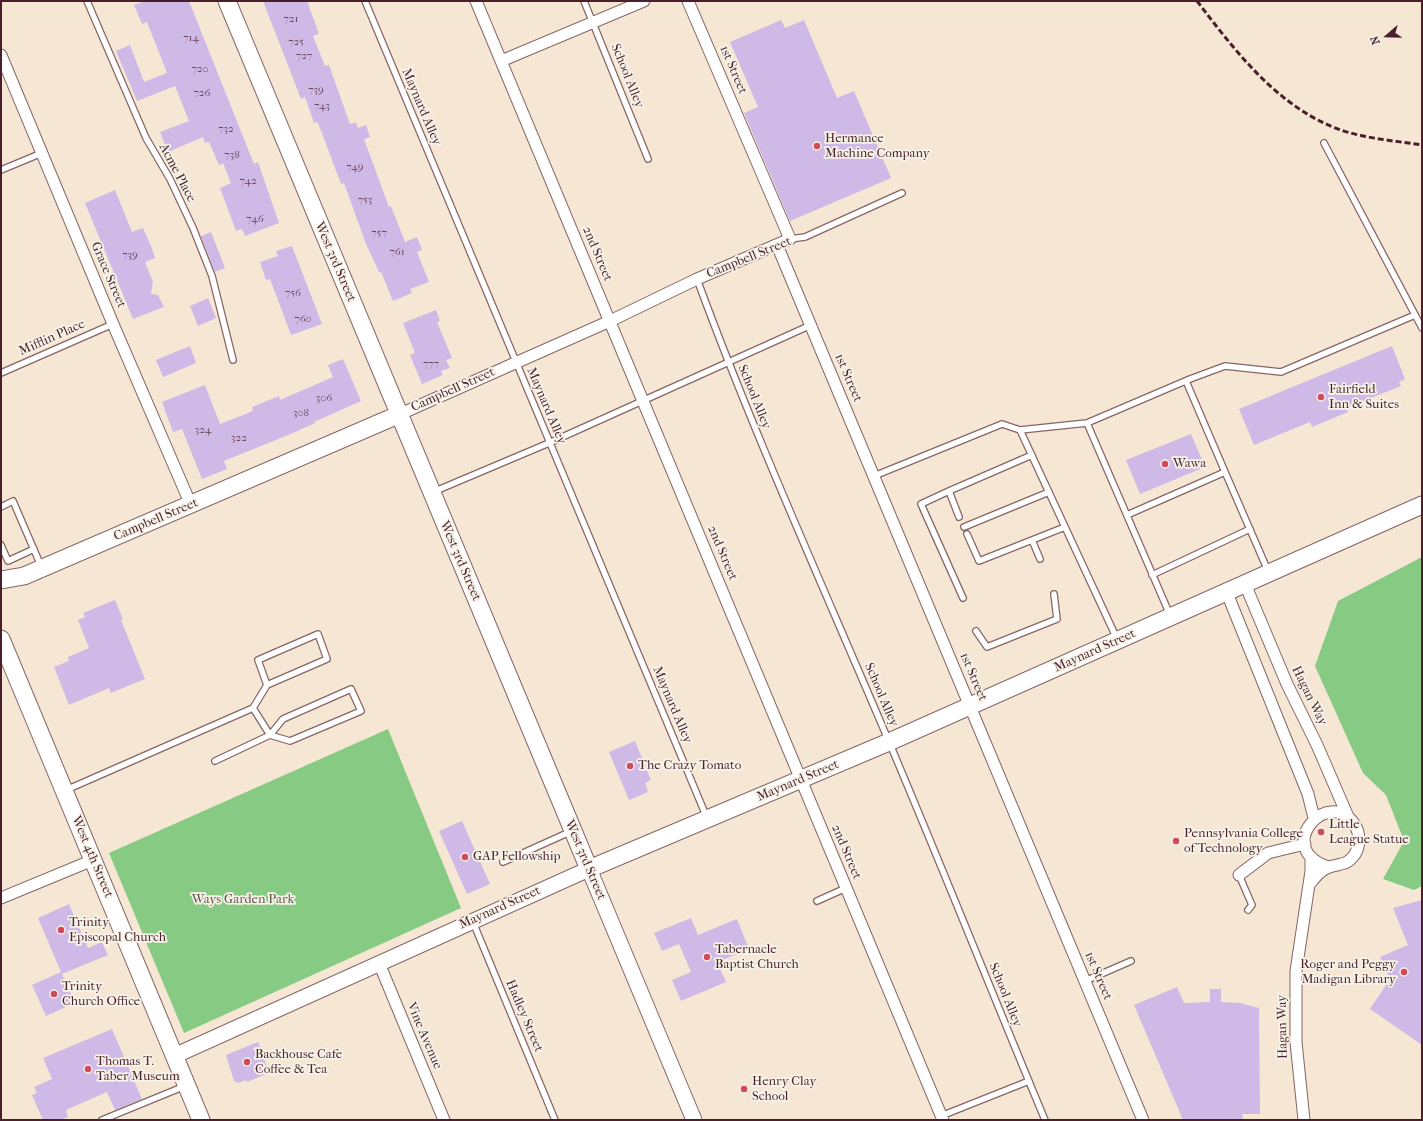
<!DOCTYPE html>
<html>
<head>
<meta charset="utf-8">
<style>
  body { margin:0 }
  #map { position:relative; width:1423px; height:1121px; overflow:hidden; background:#f6e7d4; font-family:"IM FELL French Canon",serif }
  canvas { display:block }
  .frame { position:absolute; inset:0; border:2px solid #4a1f2b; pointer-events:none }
  .north { position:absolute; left:1367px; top:16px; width:40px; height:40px; -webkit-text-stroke:3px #f7f3e8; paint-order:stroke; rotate:250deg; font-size:11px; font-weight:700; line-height:16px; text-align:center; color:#4a1f2b }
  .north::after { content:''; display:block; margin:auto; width:14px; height:18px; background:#4a1f2b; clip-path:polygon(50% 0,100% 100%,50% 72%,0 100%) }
</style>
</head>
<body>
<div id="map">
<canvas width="1423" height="1121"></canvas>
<div class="frame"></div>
<div class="north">N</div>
</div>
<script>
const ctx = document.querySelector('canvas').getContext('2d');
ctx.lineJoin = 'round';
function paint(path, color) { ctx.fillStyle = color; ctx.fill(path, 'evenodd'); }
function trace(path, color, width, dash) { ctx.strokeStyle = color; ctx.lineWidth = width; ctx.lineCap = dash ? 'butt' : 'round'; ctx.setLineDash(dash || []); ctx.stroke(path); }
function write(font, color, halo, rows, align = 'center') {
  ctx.font = font + ' "IM FELL French Canon",serif'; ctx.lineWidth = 3.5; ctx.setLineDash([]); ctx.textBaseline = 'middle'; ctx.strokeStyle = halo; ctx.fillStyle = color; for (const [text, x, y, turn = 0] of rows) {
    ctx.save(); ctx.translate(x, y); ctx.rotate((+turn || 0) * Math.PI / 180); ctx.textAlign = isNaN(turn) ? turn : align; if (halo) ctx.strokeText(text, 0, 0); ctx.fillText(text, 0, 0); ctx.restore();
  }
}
const green = new Path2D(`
  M 1422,557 L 1422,886 L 1414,890 L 1383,879 L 1404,841 L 1386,795 L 1363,773 L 1315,666 L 1338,601 Z
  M 388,729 L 461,908 L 184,1033 L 109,853 Z`);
const building = new Path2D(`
  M 145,1 L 189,1 L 254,164 L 258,162 L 279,223 L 245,236 L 242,229 L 236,231 L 220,188 L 231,183 L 223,163 L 219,165 L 209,142 L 205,143 L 203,137 L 168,152 L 160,132 L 189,121 L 175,86 L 137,101 L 116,51 L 130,45 L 144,82 L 167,73 L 147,22 L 142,24 L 134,5 Z
  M 263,1 L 307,1 L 319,34 L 313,36 L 325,66 L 329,65 L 350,124 L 356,122 L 358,128 L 366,125 L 370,137 L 364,139 L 389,207 L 391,206 L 405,242 L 417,237 L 422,250 L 417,252 L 429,282 L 410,289 L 412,293 L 393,301 L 381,272 L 379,272 L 366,244 L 344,183 L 341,184 L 320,128 L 317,122 L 314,123 L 305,97 L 301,99 Z
  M 781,20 L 785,28 L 804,20 L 837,98 L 854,91 L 891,178 L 790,221 L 744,113 L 758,107 L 730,42 Z
  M 115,190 L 132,232 L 143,228 L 151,246 L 155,258 L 145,262 L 153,282 L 151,294 L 158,295 L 164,307 L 133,319 L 85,203 Z
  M 211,232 L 225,268 L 215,272 L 201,236 Z
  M 292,246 L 322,324 L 291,335 L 270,279 L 266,280 L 260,262 L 278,256 L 276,251 Z
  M 208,298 L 216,318 L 198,326 L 190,306 Z
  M 436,310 L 440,321 L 437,322 L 452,358 L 446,360 L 450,368 L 441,371 L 443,375 L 422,384 L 410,355 L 415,353 L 403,323 Z
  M 190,346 L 196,363 L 163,377 L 156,360 Z
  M 1392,346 L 1405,379 L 1399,382 L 1401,386 L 1346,408 L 1348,412 L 1312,427 L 1310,422 L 1254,445 L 1239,409 Z
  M 343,359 L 361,401 L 314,422 L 315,423 L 293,433 L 224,461 L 227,469 L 202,479 L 182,429 L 173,432 L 162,402 L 205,385 L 220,424 L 253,411 L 252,407 L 279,396 L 280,400 L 333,377 L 328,365 Z
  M 1191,434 L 1205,467 L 1140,494 L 1126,460 Z
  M 115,600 L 123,619 L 121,620 L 145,679 L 111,693 L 109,688 L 69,705 L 54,667 L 69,661 L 68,657 L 89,648 L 78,620 L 85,617 L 83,613 Z
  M 635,741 L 651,780 L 645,783 L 648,792 L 629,800 L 609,752 Z
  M 462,821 L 490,884 L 467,894 L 439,831 Z
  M 1422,900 L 1422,1045 L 1370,1009 L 1390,979 L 1380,957 L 1408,945 L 1393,908 Z
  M 69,904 L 88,948 L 102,942 L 108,955 L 62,974 L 75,1003 L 46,1016 L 32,985 L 61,972 L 38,918 Z
  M 691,918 L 698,935 L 737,919 L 749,949 L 717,962 L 726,982 L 681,1001 L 672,980 L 691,972 L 679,944 L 662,951 L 654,933 Z
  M 1177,987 L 1184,1003 L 1210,1002 L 1210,989 L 1221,989 L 1221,1002 L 1240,1003 L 1259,1008 L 1260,1114 L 1242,1114 L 1243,1120 L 1183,1120 L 1134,1005 Z
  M 112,1029 L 142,1099 L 115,1110 L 107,1092 L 66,1110 L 68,1117 L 60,1120 L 43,1120 L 32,1095 L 37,1093 L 34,1087 L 52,1079 L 43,1058 Z
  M 258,1042 L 269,1073 L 247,1082 L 246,1080 L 238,1083 L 234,1081 L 226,1055 Z`);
const lane = new Path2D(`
  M 87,1 L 146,138 L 170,179 L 193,228 L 212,276 L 233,360
  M 365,1 L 707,818
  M 584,1 L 648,159
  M 1324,143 L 1422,328
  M 1,170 L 42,153
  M 790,239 L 805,237 L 902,193
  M 697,279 C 752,429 818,575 881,723 C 937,854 990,988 1045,1120
  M 1,373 L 113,324
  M 1087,423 L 1170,615
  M 1020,430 L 1087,423 L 1190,379 L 1225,366 L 1281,372 L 1415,315
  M 1225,472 L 1268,571
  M 874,476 L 1002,424 L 1020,430 L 1117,639
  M 949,491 L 921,504 L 963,598
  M 433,492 L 549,443 L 811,325
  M 1,507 L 13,501 L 41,566
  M 1127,515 L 1225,472 L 1186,381
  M 959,517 L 949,491 L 1032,455
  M 964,527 L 1049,492
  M 967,534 L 979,561 L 1065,527
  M 1032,540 L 1040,559
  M 1,545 L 8,561 L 34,549
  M 1152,575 L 1250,529
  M 976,631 L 987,647 L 1057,619 L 1054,594
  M 351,689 L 361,711 L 290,741 L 270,735 L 283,719 Z
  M 215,761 L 270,735 L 253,708
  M 66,790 L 253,708 L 267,685 L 327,659 L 318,634 L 258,660 L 267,685
  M 503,862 L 572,831
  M 1239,875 L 1252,905 L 1248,910
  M 817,901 L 846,888
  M 473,922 L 555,1120
  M 1085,981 L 1131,961
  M 941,1116 L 1029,1081
  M 102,1120 L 185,1086`);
const street = new Path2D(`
  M 476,1 L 943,1120
  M 1,55 L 113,324 L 191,505
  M 501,61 L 644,1
  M 777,245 L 1143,1120
  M 398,415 L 610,321 L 697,279 L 790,239 L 688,1
  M 1245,584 L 1287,684 L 1317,745 L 1349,819
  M 1227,593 L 1308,794 L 1314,818
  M 1239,875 L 1268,853 L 1305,844
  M 1309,885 C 1314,878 1320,870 1329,867 C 1341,863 1347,866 1355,854 C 1360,846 1360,835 1356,827 C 1331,782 1270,849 1329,867
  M 1,898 L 93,860
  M 379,963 L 444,1120
  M 1304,1120 L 1296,1042 L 1296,971 L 1311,871 L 1311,857`);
const secondary = new Path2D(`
  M 174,1056 L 589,869 L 694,1120`);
const primary = new Path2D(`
  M 227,1 L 589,869 L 889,742 L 1422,505
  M 1,580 L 24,576 L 398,415
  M 1,639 L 201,1120`);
const rail = new Path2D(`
  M 1197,1 C 1232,47 1271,98 1324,123 C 1354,138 1390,140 1422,145`);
const markers = [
  [817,146,4,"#d1495b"],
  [1321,397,4,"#d1495b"],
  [1165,464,4,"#d1495b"],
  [630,766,4,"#d1495b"],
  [1321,832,4,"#d1495b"],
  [1176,841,4,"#d1495b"],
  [465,857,4,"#d1495b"],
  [61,930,4,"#d1495b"],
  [707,957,4,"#d1495b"],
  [1404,972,4,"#d1495b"],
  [54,994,4,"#d1495b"],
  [247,1062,4,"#d1495b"],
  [88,1069,4,"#d1495b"],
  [744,1089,4,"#d1495b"]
];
const numberNames = [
  ["721",291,19],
  ["714",191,38],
  ["725",296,42],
  ["727",304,56],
  ["720",200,69],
  ["739",316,90],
  ["726",202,93],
  ["743",322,106],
  ["732",226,129],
  ["738",232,155],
  ["749",355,167],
  ["742",248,181],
  ["753",365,200],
  ["746",255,219],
  ["757",379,233],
  ["761",397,252],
  ["739",130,255],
  ["756",293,293],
  ["760",303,319],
  ["777",431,364],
  ["306",324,398],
  ["308",301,413],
  ["324",203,430],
  ["322",239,438]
];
const streetNames = [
  ["1st Street",733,70,67],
  ["School Alley",627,76,68],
  ["Maynard Alley",421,107,67],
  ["Acme Place",177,173,62],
  ["2nd Street",597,254,67],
  ["Campbell Street",749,258,-22],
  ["West 3rd Street",335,262,67],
  ["Grace Street",108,275,67],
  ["Mifflin Place",52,338,-24],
  ["1st Street",848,378,67],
  ["Campbell Street",453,390,-24],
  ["School Alley",754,397,68],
  ["Maynard Alley",546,406,67],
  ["Campbell Street",156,520,-23],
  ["2nd Street",722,553,67],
  ["West 3rd Street",460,561,67],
  ["Maynard Street",1095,651,-24],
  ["1st Street",973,677,67],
  ["School Alley",881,695,67],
  ["Hagan Way",1309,696,64],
  ["Maynard Alley",672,705,67],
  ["Maynard Street",798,781,-23],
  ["2nd Street",846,852,67],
  ["West 4th Street",92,857,67],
  ["West 3rd Street",585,860,67],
  ["Maynard Street",500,908,-24],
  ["1st Street",1098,976,67],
  ["School Alley",1005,995,68],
  ["Hadley Street",524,1016,67],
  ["Hagan Way",1283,1027,-91],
  ["Vine Avenue",424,1036,67]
];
const poiNames = [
  ["Hermance",825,139],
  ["Machine Company",825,154],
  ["Fairfield",1329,390],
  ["Inn & Suites",1329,405],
  ["Wawa",1173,464],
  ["The Crazy Tomato",638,766],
  ["Little",1329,825],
  ["League Statue",1329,840],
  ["Pennsylvania College",1184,834],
  ["of Technology",1184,849],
  ["GAP Fellowship",473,857],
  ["Trinity",69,923],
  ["Episcopal Church",69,938],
  ["Tabernacle",715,950],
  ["Baptist Church",715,965],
  ["Roger and Peggy",1396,965,"right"],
  ["Madigan Library",1396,980,"right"],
  ["Trinity",62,987],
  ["Church Office",62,1002],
  ["Backhouse Cafe",255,1055],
  ["Coffee & Tea",255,1070],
  ["Thomas T.",96,1062],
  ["Taber Museum",96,1077],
  ["Henry Clay",752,1082],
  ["School",752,1097]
];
const parkNames = [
  ["Ways Garden Park",243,900]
];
paint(green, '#87ca84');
paint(building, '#cfb9e7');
trace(lane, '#866566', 8);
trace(street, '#866566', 13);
trace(secondary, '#866566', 17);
trace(primary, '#866566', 19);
trace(lane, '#fff', 5.5);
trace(street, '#fff', 11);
trace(secondary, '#fff', 15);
trace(primary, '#fff', 17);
trace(rail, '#4a1f2b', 3, [6, 3]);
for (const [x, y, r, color] of markers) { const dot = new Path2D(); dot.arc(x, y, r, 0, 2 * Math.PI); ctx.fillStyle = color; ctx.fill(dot); trace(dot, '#f7f3e8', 1.5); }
write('11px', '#6b465a', null, numberNames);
write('13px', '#4a1f2b', '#f7f3e8', streetNames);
write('13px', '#4a1f2b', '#f7f3e8', poiNames, 'left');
write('13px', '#5c5246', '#f7f3e8', parkNames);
</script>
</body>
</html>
